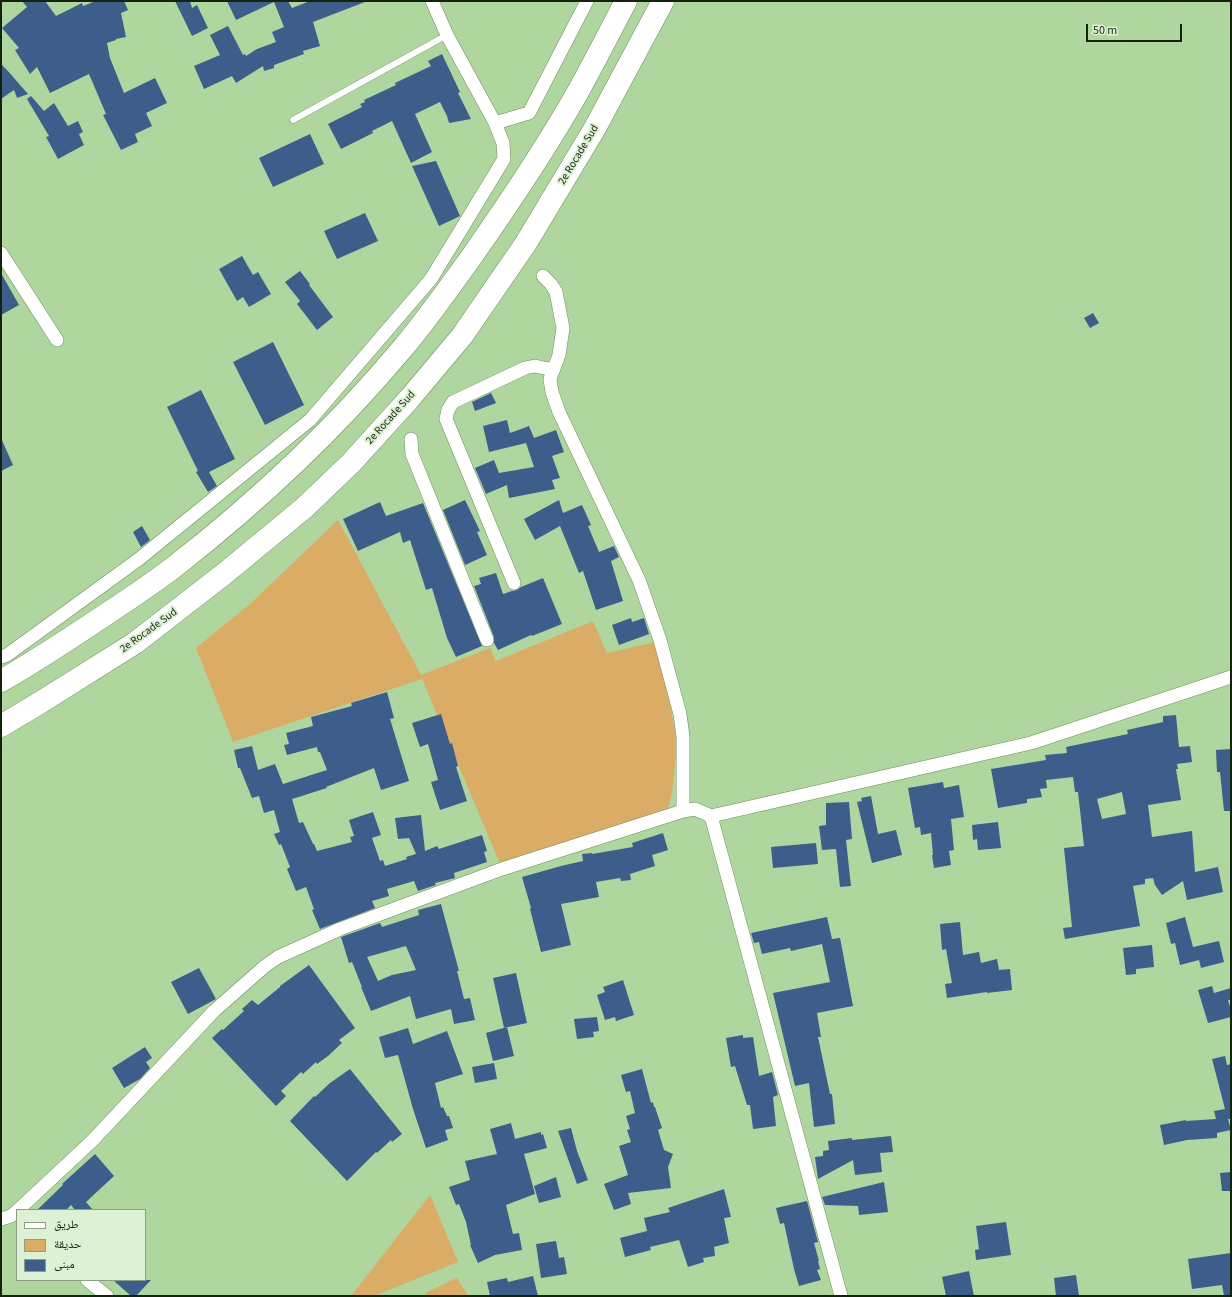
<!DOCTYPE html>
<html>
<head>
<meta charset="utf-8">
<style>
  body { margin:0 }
  #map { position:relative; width:1232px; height:1297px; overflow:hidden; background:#b0d6a0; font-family:"Source Sans 3","Noto Naskh Arabic",sans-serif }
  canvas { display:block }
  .frame { position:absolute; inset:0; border:2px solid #14220e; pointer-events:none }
  .legend { position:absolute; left:16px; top:1209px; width:130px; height:72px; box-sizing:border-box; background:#ddf1d5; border:1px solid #8d9e85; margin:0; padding:5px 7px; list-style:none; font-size:12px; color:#14220e }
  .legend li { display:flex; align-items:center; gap:8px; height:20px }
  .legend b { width:20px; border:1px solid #8d9e85 }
  .scale { position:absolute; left:1086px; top:24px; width:96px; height:18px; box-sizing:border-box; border:2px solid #14220e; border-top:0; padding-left:5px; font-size:12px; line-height:14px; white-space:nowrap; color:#14220e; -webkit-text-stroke:3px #ddf1d5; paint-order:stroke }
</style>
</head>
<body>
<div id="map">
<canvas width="1232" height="1297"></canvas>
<div class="frame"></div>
<ul class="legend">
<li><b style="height:5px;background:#fff"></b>طريق</li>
<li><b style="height:11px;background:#daac66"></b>حديقة</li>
<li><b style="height:11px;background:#3d5e8b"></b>مبنى</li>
</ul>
<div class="scale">50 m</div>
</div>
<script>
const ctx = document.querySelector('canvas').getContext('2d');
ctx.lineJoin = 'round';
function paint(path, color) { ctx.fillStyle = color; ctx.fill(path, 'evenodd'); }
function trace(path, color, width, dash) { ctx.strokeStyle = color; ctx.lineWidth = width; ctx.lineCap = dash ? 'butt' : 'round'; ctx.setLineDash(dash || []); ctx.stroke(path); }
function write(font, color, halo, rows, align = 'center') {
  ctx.font = font + ' "Source Sans 3",sans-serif'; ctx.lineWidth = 4; ctx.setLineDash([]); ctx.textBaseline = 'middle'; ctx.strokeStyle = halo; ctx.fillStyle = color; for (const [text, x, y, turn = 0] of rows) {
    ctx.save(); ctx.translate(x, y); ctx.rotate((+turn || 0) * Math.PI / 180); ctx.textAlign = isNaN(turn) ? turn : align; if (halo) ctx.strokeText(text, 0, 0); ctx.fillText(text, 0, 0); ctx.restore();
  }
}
const green = new Path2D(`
  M 338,520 L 421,675 L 490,648 L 496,661 L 593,621 L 607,653 L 656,642 L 670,703 L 677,744 L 672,794 L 667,811 L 501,866 L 422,679 L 233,742 L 196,648 L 250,604 Z
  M 430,1195 L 458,1262 L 374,1296 L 351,1296 Z
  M 457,1278 L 468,1296 L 427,1296 L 425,1293 Z`);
const building = new Path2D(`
  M 22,1 L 45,1 L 56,16 L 82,3 L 83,6 L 96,1 L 124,1 L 128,10 L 121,13 L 126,37 L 116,39 L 116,40 L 107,43 L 110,58 L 124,93 L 155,78 L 167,103 L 146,113 L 152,126 L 135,134 L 138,142 L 121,150 L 103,115 L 106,114 L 89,74 L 50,93 L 37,67 L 30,74 L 15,50 L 19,48 L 2,28 L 27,7 Z
  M 175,1 L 190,1 L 192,8 L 197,5 L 208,28 L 192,36 Z
  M 227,1 L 288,1 L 292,8 L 310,1 L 365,2 L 313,22 L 320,46 L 303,51 L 304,54 L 274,65 L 274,68 L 264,71 L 263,66 L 236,83 L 232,76 L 204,89 L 194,66 L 220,55 L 210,35 L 228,26 L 243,55 L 245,54 L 246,56 L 257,49 L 276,42 L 272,32 L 284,27 L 274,2 L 236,20 Z
  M 442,54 L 460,92 L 458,93 L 471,119 L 449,123 L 447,116 L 440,102 L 415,114 L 432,152 L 411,163 L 392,121 L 372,131 L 373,133 L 341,149 L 328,124 L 362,107 L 360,104 L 365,102 L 364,100 L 396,85 L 395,83 L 431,66 L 428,61 Z
  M 1,64 L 7,70 L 28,94 L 17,98 L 14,90 L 1,99 Z
  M 31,96 L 44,111 L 54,103 L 68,126 L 78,121 L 83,132 L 79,134 L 84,145 L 58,159 L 46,137 L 49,136 L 27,99 Z
  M 310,134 L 324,164 L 273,187 L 259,158 Z
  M 436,161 L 460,216 L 439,226 L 412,166 Z
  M 365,213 L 378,241 L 337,259 L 324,231 Z
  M 242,256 L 253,275 L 258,272 L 271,294 L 249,307 L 243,297 L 237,301 L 219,269 Z
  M 300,271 L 310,284 L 309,285 L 333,317 L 317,330 L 297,304 L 300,301 L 285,282 Z
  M 1,273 L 19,305 L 1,315 Z
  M 1093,313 L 1099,323 L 1090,328 L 1084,318 Z
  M 273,342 L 304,405 L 265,425 L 233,362 Z
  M 201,390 L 235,459 L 209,472 L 217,486 L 208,492 L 196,472 L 198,471 L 167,407 Z
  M 491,393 L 496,403 L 475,411 L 472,402 Z
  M 507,420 L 510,433 L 529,426 L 534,438 L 556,430 L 564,452 L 552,456 L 560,478 L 552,480 L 555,489 L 509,498 L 507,485 L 486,494 L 475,468 L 494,460 L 499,473 L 534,467 L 526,443 L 489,452 L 483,426 Z
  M 1,438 L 13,465 L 1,471 Z
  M 465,500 L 480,531 L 477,532 L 487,555 L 465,565 L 443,510 Z
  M 559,500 L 563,513 L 582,505 L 591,525 L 588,526 L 599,552 L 614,546 L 619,557 L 611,561 L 623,601 L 596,610 L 583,571 L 579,573 L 560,526 L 535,540 L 524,519 Z
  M 380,502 L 386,516 L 423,503 L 482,646 L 456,657 L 447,638 L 432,588 L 426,590 L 410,540 L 403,543 L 400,532 L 358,551 L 343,519 Z
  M 142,526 L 150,540 L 141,547 L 133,532 Z
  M 496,573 L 503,594 L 512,591 L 517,590 L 521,587 L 543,578 L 562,624 L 532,636 L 531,635 L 498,650 L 494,643 L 494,637 L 474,586 L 481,584 L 479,578 Z
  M 631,618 L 632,622 L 644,618 L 649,634 L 619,645 L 612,625 Z
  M 387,692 L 394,718 L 390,719 L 409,781 L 381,790 L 374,768 L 326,787 L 327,788 L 292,799 L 299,823 L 303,822 L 313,844 L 314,844 L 317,851 L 352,842 L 350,837 L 354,836 L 349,820 L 373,812 L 381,835 L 372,838 L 380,861 L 383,860 L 385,866 L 407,859 L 406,857 L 416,854 L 409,838 L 398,839 L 395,818 L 421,815 L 425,851 L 437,846 L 439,849 L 482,835 L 487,851 L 484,852 L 487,862 L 454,873 L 455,878 L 435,883 L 436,885 L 418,891 L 414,881 L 387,889 L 389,896 L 372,901 L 375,908 L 320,929 L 312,910 L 314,909 L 306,887 L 296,891 L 287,869 L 290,867 L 281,844 L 279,845 L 274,834 L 280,832 L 274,810 L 264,813 L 259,796 L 252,798 L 240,768 L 238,768 L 234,750 L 252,746 L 258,770 L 275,764 L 283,784 L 327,770 L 320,752 L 318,752 L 317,747 L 287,755 L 284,745 L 289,744 L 286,733 L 313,726 L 311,717 L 352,706 L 351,703 Z
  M 441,714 L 450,744 L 452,743 L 458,766 L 456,767 L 467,801 L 440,810 L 431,782 L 438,780 L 428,744 L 420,747 L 412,723 Z
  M 1176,715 L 1179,747 L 1190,746 L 1192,762 L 1177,764 L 1178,769 L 1176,769 L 1181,800 L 1148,805 L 1152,837 L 1192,831 L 1195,872 L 1218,867 L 1223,892 L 1187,900 L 1183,881 L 1162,895 L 1155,885 L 1153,878 L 1145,879 L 1145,884 L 1133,886 L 1140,926 L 1065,939 L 1063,928 L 1072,927 L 1064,848 L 1084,846 L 1078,792 L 1075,792 L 1073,777 L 1046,780 L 1047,788 L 1040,789 L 1042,797 L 1027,799 L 1027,803 L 998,808 L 991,769 L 1046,760 L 1045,755 L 1067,753 L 1066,747 L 1128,734 L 1127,730 L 1163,722 L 1163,716 ZM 1122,792 L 1126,814 L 1102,819 L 1097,799 Z
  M 1231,749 L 1231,811 L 1224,811 L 1220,772 L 1217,772 L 1216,750 Z
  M 943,782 L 944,788 L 959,785 L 964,817 L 951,819 L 954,850 L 949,851 L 951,865 L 934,868 L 932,855 L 933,855 L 931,833 L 921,835 L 920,827 L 915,828 L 908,788 Z
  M 871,796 L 878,834 L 896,830 L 902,855 L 872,863 L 857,802 L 862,801 L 861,798 Z
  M 849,802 L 852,839 L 846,840 L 851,886 L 840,887 L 836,849 L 822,850 L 819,826 L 826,825 L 826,803 Z
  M 998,822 L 1001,848 L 978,850 L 977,839 L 973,840 L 972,825 Z
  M 663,833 L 668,850 L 652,855 L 655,866 L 630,874 L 631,880 L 621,881 L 620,878 L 596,882 L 599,897 L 561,904 L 571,945 L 541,952 L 530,909 L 531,908 L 522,877 L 561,866 L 583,861 L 582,854 L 592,853 L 592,854 L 633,847 L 632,843 Z
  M 816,843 L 818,864 L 773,868 L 771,847 Z
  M 441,904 L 459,971 L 457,971 L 464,999 L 470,998 L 475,1020 L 454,1024 L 451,1009 L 416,1019 L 410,996 L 371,1011 L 361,987 L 362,987 L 352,962 L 349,963 L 341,937 L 380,923 L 382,927 L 419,915 L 418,910 ZM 406,946 L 416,970 L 392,975 L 378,981 L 367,957 Z
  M 827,917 L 832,939 L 840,938 L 853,1006 L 817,1013 L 821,1037 L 818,1037 L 830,1094 L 832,1094 L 835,1124 L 814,1127 L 809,1083 L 795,1086 L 773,993 L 830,982 L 822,944 L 791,951 L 790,948 L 762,954 L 759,942 L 754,943 L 751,933 Z
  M 1185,917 L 1193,947 L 1219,941 L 1224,962 L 1201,968 L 1199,960 L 1180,965 L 1175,943 L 1171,944 L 1166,923 Z
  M 960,922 L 963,955 L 979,952 L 981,963 L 997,959 L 999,970 L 1010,969 L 1012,990 L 987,993 L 987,992 L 947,998 L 945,984 L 952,983 L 946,949 L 942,950 L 940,924 Z
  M 1152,945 L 1154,967 L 1136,969 L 1136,974 L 1126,975 L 1123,948 Z
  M 309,965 L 355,1028 L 339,1040 L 342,1043 L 328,1056 L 317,1064 L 316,1062 L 303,1074 L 301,1072 L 281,1091 L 286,1096 L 276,1106 L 212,1038 L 222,1029 L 223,1030 L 244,1011 L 242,1009 L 252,1000 L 258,1005 L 280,987 L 280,986 Z
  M 199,968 L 216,999 L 188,1014 L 171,982 Z
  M 516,973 L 527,1023 L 504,1028 L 493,978 Z
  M 623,980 L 634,1015 L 616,1021 L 615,1017 L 605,1020 L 597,995 L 605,992 L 603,987 Z
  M 1212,986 L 1214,993 L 1231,988 L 1231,1000 L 1228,1000 L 1231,1010 L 1231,1017 L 1208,1023 L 1198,990 Z
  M 597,1017 L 599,1031 L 593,1032 L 594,1037 L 577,1039 L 574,1019 Z
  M 507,1027 L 514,1056 L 493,1061 L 486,1033 Z
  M 408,1028 L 413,1044 L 447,1031 L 463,1074 L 435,1083 L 441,1108 L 443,1107 L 447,1116 L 449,1116 L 453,1128 L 445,1130 L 448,1140 L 426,1148 L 413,1109 L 398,1055 L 385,1058 L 379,1037 Z
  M 743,1035 L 743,1038 L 753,1037 L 759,1076 L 772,1072 L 778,1095 L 773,1097 L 776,1126 L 753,1129 L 750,1105 L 747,1105 L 735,1066 L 731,1067 L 726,1038 Z
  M 145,1047 L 152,1058 L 146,1062 L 150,1068 L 140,1079 L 124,1088 L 112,1068 Z
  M 1225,1056 L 1227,1065 L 1231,1064 L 1231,1119 L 1228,1119 L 1231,1130 L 1217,1133 L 1217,1138 L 1187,1140 L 1164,1145 L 1160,1125 L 1186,1120 L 1186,1121 L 1216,1119 L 1214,1111 L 1225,1109 L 1212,1059 Z
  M 494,1063 L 497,1079 L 475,1083 L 472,1067 Z
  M 350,1069 L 402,1134 L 392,1142 L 391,1140 L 377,1153 L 376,1152 L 347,1181 L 290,1121 L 314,1096 L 315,1097 L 330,1083 Z
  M 642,1069 L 651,1103 L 653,1102 L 654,1107 L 655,1107 L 662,1128 L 658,1130 L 664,1150 L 673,1154 L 668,1167 L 671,1188 L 628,1193 L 631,1204 L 614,1210 L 604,1184 L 628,1175 L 619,1146 L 631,1142 L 627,1130 L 630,1129 L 626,1116 L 635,1113 L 630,1091 L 626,1092 L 621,1075 Z
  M 511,1123 L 515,1139 L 541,1132 L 541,1135 L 543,1134 L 547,1148 L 524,1154 L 535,1194 L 506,1205 L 513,1234 L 519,1233 L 522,1250 L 495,1255 L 478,1263 L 470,1245 L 471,1245 L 466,1222 L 459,1204 L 456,1205 L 449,1187 L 470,1180 L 465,1161 L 497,1154 L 490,1129 Z
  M 571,1128 L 577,1151 L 588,1180 L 577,1184 L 558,1131 Z
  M 891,1136 L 893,1152 L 880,1153 L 882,1172 L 855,1175 L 853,1160 L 818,1179 L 815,1157 L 823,1156 L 823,1151 L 829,1150 L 828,1141 L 852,1138 L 852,1140 Z
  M 95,1154 L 114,1176 L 86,1202 L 93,1210 L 75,1210 L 71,1205 L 66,1210 L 37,1210 L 63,1185 L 62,1184 Z
  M 1231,1172 L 1231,1191 L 1222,1191 L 1220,1173 Z
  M 556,1177 L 561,1197 L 539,1203 L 534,1186 Z
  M 884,1182 L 888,1212 L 859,1215 L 858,1206 L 825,1205 L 822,1197 Z
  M 724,1189 L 731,1217 L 724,1218 L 729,1243 L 714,1247 L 715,1256 L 703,1258 L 704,1262 L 688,1267 L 679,1240 L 650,1247 L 651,1250 L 625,1257 L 620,1238 L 647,1231 L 644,1218 L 670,1212 L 668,1208 Z
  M 807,1201 L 818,1242 L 814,1243 L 819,1261 L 818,1261 L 820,1269 L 817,1270 L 821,1280 L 799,1286 L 794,1269 L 784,1223 L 780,1224 L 776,1208 Z
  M 1006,1222 L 1011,1255 L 976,1260 L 975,1250 L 979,1249 L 976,1226 Z
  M 556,1241 L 559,1258 L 564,1257 L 567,1274 L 541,1278 L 536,1244 Z
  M 1231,1253 L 1231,1296 L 1224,1296 L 1222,1285 L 1192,1289 L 1188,1259 Z
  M 969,1271 L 974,1296 L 946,1296 L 942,1277 Z
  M 1076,1275 L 1079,1296 L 1056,1296 L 1054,1278 Z
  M 533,1276 L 538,1296 L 490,1296 L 487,1282 L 507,1278 L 508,1282 Z
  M 113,1280 L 151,1280 L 136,1296 L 131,1296 Z`);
const service = new Path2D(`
  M 293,120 L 447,35`);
const minor = new Path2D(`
  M 495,123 L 529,113 L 587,1
  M 1,253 L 57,340
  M 411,439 L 412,454 L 487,640
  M 514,583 L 446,419 L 448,410 L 453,402 L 525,368 L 535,366 L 553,370
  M 1,657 L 7,655 L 139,559 L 310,420 L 431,279 L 504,159 L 503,143 L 495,123 L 447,35 L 432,1
  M 683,811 L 695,809 L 711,816 L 841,1296
  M 711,816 L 1031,743 L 1231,677
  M 18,1210 L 92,1141 L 214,1011 L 265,966 L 278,957 L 340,929 L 502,869 L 683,811 L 683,737 L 680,714 L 660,640 L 639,580 L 559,412 L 552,392 L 550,379 L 559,355 L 563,328 L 556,292 L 551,284 L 543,276
  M 1,1219 L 11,1216 L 17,1211
  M 87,1280 L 107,1296`);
const motorway = new Path2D(`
  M 1,681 C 32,663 63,643 93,623 C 120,605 148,587 174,567 C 256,503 335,429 402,349 C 426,321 448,289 470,259 C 507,206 543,153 575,97 C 593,65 609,33 626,1
  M 1,726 L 41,702 L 135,643 L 224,574 L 304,508 L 351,463 L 410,398 L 462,336 L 526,243 L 595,128 L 663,1`);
const streetNames = [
  ["2e Rocade Sud",579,155,-59],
  ["2e Rocade Sud",391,418,-48],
  ["2e Rocade Sud",149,631,-36]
];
paint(green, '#daac66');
paint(building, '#3d5e8b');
trace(service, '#6a8d5b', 7);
trace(minor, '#6a8d5b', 14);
trace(motorway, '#6a8d5b', 23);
trace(service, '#fff', 6);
trace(minor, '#fff', 13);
trace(motorway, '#fff', 22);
write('11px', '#14220e', '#ddf1d5', streetNames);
</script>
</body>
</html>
